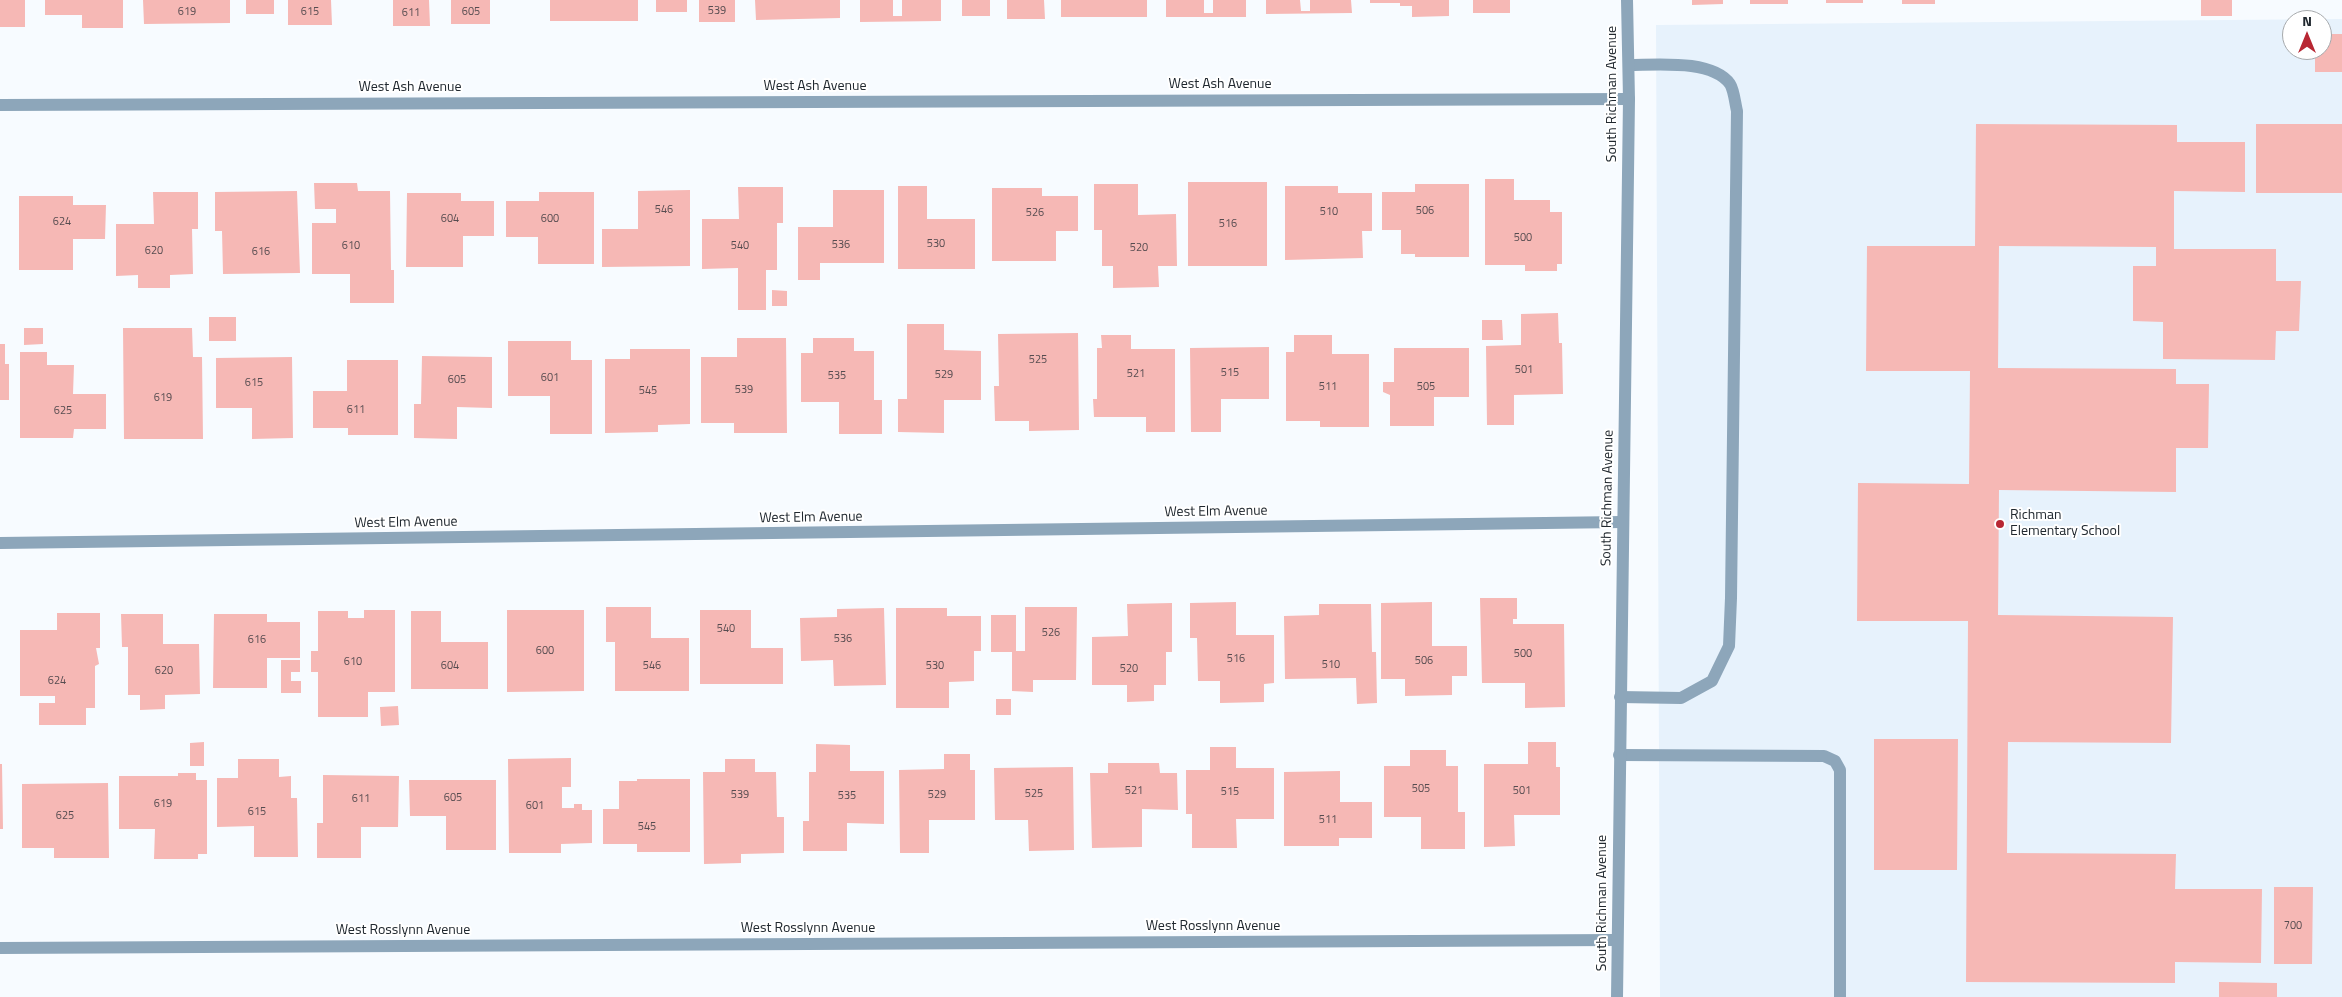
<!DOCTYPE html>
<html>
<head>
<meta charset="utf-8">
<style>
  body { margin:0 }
  #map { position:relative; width:2342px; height:997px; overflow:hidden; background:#f7fbff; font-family:"Titillium Web",sans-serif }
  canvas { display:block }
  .north { position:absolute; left:2282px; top:10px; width:50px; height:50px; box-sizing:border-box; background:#fff; border:1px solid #a6a9ac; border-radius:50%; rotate:0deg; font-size:14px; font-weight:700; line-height:20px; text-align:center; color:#20282f }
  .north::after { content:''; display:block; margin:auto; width:18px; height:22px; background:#b82733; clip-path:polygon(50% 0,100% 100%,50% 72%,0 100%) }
</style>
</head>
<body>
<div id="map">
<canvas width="2342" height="997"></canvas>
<div class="north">N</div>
</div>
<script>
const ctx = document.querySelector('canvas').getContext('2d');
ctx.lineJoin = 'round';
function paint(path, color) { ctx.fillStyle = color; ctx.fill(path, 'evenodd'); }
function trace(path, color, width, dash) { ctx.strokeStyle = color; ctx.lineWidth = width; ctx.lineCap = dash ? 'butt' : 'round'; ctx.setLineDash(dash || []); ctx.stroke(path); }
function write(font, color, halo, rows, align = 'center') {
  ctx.font = font + ' "Titillium Web",sans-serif'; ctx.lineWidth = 4; ctx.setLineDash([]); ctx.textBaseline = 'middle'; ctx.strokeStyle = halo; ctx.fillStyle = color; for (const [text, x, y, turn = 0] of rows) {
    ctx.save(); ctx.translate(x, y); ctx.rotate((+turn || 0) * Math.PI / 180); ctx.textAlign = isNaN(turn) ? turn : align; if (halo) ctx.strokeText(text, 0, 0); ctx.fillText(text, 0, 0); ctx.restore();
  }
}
const built = new Path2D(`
  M 2342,19 L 2342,997 L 1660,997 L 1656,25 ZM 2292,20 L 2322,20 L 2322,50 L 2292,50 Z`);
const building = new Path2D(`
  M 0,0 L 25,0 L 25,27 L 0,27 Z
  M 45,0 L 123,0 L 123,28 L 82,28 L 82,15 L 45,15 Z
  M 143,0 L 230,0 L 230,23 L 144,24 Z
  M 246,0 L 274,0 L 274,14 L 246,14 Z
  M 288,0 L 331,0 L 332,25 L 288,25 Z
  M 393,0 L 429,0 L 430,26 L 393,26 Z
  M 451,0 L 490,0 L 490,24 L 451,24 Z
  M 550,0 L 638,0 L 638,21 L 550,21 Z
  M 656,0 L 687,0 L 687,12 L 656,12 Z
  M 699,0 L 735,0 L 735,22 L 699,22 Z
  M 755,0 L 840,0 L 840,18 L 756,20 Z
  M 860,0 L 893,0 L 893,16 L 902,16 L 902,0 L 941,0 L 941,21 L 860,22 Z
  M 962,0 L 990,0 L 990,16 L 962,16 Z
  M 1007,0 L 1044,0 L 1045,19 L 1007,19 Z
  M 1061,0 L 1147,0 L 1147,17 L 1061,17 Z
  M 1166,0 L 1204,0 L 1204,13 L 1213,13 L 1213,0 L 1246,0 L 1246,17 L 1166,17 Z
  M 1266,0 L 1300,0 L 1301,11 L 1310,11 L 1310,0 L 1351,0 L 1352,13 L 1266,14 Z
  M 1370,0 L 1449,0 L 1449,16 L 1412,17 L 1412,6 L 1400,6 L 1400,3 L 1370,3 Z
  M 1473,0 L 1510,0 L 1510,13 L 1473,13 Z
  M 1692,0 L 1723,0 L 1723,4 L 1692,5 Z
  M 1750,0 L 1788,0 L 1788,4 L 1750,4 Z
  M 1826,0 L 1863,0 L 1863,3 L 1826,3 Z
  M 1902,0 L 1935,0 L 1935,4 L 1902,4 Z
  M 2201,0 L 2232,0 L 2232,16 L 2201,16 Z
  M 2322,34 L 2342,34 L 2342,72 L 2315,72 L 2315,50 L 2322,50 Z
  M 1976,124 L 2177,125 L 2177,142 L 2245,142 L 2245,192 L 2174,191 L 2174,249 L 2276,249 L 2276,281 L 2301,281 L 2299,331 L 2276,331 L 2275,360 L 2163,359 L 2163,322 L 2133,321 L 2133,266 L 2156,266 L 2156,247 L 1999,246 L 1998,368 L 2176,369 L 2176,384 L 2209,384 L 2208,448 L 2176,448 L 2176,492 L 1999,490 L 1998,615 L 2173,617 L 2171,743 L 2008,742 L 2007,853 L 2176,854 L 2175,889 L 2262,889 L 2261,963 L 2175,962 L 2175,983 L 1966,982 L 1968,621 L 1857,621 L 1858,483 L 1969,484 L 1970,371 L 1866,371 L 1867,246 L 1975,246 Z
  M 2256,124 L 2342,124 L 2342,193 L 2256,193 Z
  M 1485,179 L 1514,179 L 1514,200 L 1550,200 L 1550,212 L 1562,212 L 1562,264 L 1557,264 L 1557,271 L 1525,271 L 1525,265 L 1485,265 Z
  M 1188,182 L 1267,182 L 1267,266 L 1188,266 Z
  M 314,183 L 357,183 L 358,191 L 390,191 L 391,270 L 394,270 L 394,303 L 350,303 L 350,274 L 312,274 L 312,223 L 336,223 L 336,209 L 315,209 Z
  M 1094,184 L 1138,184 L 1138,215 L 1176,214 L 1177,266 L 1158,266 L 1159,287 L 1113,288 L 1113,266 L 1102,266 L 1102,230 L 1094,230 Z
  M 1415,184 L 1469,184 L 1469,257 L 1415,257 L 1415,254 L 1401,254 L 1401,230 L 1382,230 L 1382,192 L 1415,192 Z
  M 898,186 L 927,186 L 927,219 L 975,219 L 975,269 L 898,269 Z
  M 1285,186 L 1338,186 L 1338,193 L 1372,193 L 1372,231 L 1362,231 L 1363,258 L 1285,260 Z
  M 738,187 L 783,187 L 783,223 L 777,223 L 777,270 L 766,270 L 766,310 L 738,310 L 738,268 L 702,269 L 702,219 L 739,219 Z
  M 992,188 L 1042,188 L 1042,196 L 1078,196 L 1078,231 L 1056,231 L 1056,261 L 992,261 Z
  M 690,190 L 690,266 L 602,267 L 602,229 L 638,229 L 638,191 Z
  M 833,190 L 884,190 L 884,263 L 820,263 L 820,280 L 798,280 L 798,227 L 833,227 Z
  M 297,191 L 300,273 L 223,274 L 222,231 L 215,231 L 215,192 Z
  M 153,192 L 198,192 L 198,229 L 192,229 L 193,274 L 170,275 L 170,288 L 138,288 L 138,275 L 116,276 L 116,224 L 154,224 Z
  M 539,192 L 594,192 L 594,264 L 538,264 L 538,237 L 506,237 L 506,201 L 539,201 Z
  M 407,193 L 461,193 L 461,201 L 494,201 L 494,236 L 463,236 L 463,267 L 406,267 Z
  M 19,196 L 73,196 L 73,205 L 106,205 L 105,239 L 73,239 L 73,270 L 19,270 Z
  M 772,290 L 787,291 L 787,306 L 772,306 Z
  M 1558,313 L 1559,343 L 1562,343 L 1563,394 L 1514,395 L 1514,425 L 1487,425 L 1486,346 L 1521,345 L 1521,314 Z
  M 209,317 L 236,317 L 236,341 L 209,341 Z
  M 1482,320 L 1502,320 L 1503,340 L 1482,340 Z
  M 907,324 L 944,324 L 944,350 L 981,351 L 981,400 L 944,400 L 944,433 L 898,432 L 898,399 L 907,399 Z
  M 24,328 L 43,328 L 43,344 L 24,345 Z
  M 123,328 L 192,328 L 193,357 L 202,357 L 203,439 L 124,439 Z
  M 1078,333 L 1079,430 L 1029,431 L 1029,421 L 995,421 L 994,386 L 999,386 L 998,334 Z
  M 1101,335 L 1131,335 L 1131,349 L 1175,349 L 1175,432 L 1146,432 L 1146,417 L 1094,417 L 1093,399 L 1097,399 L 1097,348 L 1102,348 Z
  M 1294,335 L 1332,335 L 1332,354 L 1369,354 L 1369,427 L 1320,427 L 1320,421 L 1286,421 L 1286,352 L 1294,352 Z
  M 737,338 L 786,338 L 787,433 L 734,433 L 734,423 L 701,423 L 701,357 L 737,357 Z
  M 813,338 L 854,338 L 854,351 L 874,351 L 874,400 L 882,400 L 882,434 L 839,434 L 839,402 L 801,402 L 801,353 L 813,353 Z
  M 508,341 L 571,341 L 571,360 L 592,360 L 592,434 L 550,434 L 550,396 L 508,396 Z
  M 0,344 L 5,344 L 5,364 L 9,364 L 9,400 L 0,400 Z
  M 1269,347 L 1269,399 L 1221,399 L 1221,432 L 1191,432 L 1190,348 Z
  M 1394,348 L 1469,348 L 1469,397 L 1434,397 L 1434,426 L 1390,426 L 1390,395 L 1383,392 L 1383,382 L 1394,382 Z
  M 630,349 L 690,349 L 690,424 L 658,425 L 658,432 L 605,433 L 605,359 L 630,359 Z
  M 20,352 L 47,352 L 47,365 L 74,365 L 73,394 L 106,394 L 106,429 L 74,429 L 73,438 L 20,438 Z
  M 422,356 L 492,357 L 492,408 L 457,407 L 457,439 L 414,438 L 414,404 L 421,404 Z
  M 292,357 L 293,438 L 252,439 L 252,408 L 216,408 L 216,358 Z
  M 347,360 L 398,360 L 398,435 L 348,435 L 348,428 L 313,428 L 313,391 L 347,391 Z
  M 1480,598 L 1517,598 L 1517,619 L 1513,619 L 1513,624 L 1564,624 L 1565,707 L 1525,708 L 1525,683 L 1482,683 Z
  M 1236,602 L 1236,635 L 1274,635 L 1274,683 L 1264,684 L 1264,702 L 1220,703 L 1220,681 L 1198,681 L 1197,638 L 1190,638 L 1190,603 Z
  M 1432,602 L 1432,646 L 1467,646 L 1467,676 L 1452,676 L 1452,695 L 1405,696 L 1405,679 L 1381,679 L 1381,603 Z
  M 1172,603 L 1172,652 L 1166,652 L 1166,685 L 1154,685 L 1154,701 L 1127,702 L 1127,685 L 1092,685 L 1092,637 L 1128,636 L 1127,604 Z
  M 1319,604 L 1371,604 L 1372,652 L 1376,652 L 1377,703 L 1357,704 L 1356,678 L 1285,679 L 1284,616 L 1319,615 Z
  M 606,607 L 651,607 L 651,638 L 689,638 L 689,691 L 615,691 L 615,642 L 606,642 Z
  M 1025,607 L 1077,607 L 1076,680 L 1033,680 L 1033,692 L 1012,691 L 1012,652 L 991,652 L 991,615 L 1016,615 L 1016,651 L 1025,651 Z
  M 884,608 L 886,685 L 834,686 L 833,660 L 801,661 L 800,618 L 837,617 L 837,609 Z
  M 896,608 L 947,608 L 947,616 L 981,616 L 981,651 L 974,651 L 974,681 L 949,682 L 949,708 L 896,708 Z
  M 364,610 L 395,610 L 395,692 L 368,692 L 368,717 L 318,717 L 318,672 L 311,672 L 311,651 L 318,651 L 318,611 L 348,611 L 348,618 L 364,618 Z
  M 507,610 L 584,610 L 584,691 L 507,692 Z
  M 700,610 L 751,610 L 751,648 L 783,648 L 783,684 L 700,684 Z
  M 411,611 L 441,611 L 441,642 L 488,642 L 488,689 L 411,689 Z
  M 57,613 L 100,613 L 100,648 L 96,648 L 99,664 L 95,666 L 95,708 L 86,708 L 86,725 L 39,725 L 39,703 L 55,703 L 55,696 L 20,696 L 20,630 L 57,630 Z
  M 121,614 L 163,614 L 163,644 L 199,644 L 200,694 L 165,695 L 165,709 L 140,710 L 140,695 L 128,695 L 128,647 L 122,647 Z
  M 214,614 L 267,614 L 267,622 L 300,622 L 300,658 L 267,658 L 267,688 L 213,688 Z
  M 281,660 L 300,660 L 300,672 L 291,672 L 291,681 L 301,681 L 301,693 L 281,693 Z
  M 996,699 L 1011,699 L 1011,715 L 996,715 Z
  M 398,706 L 399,725 L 381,726 L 380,707 Z
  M 1874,739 L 1958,739 L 1957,870 L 1874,870 Z
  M 204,742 L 204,766 L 190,766 L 190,743 Z
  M 1528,742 L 1556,742 L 1556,767 L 1560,767 L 1560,815 L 1514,815 L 1515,846 L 1484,847 L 1484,764 L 1528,764 Z
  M 816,744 L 850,745 L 850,771 L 884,771 L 884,824 L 847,823 L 847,851 L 803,851 L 803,821 L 809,821 L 809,772 L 816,772 Z
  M 1210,747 L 1236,747 L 1236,768 L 1274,768 L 1274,819 L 1236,819 L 1237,848 L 1192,848 L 1192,814 L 1186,814 L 1186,770 L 1210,770 Z
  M 1410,750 L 1446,750 L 1446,766 L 1458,766 L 1458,812 L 1465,812 L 1465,849 L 1421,849 L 1421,817 L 1384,817 L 1384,766 L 1410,766 Z
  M 944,754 L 970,754 L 970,770 L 975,770 L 975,820 L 929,820 L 929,853 L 900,853 L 899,770 L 944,769 Z
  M 571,758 L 571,787 L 562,787 L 562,808 L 574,808 L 574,804 L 582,804 L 582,810 L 592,810 L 592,843 L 561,844 L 561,853 L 509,853 L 508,759 Z
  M 238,759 L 279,759 L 279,777 L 291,776 L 291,798 L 297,798 L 298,857 L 254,857 L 254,826 L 217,827 L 217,778 L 238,778 Z
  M 725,759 L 755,759 L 755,772 L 776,772 L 777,817 L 784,817 L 784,853 L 741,854 L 741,863 L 704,864 L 703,772 L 725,772 Z
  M 1108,763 L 1159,763 L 1160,773 L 1177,773 L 1178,810 L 1142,809 L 1142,847 L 1092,848 L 1090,773 L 1108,773 Z
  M 0,764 L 2,764 L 3,829 L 0,829 Z
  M 1073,767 L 1074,850 L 1029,851 L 1028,820 L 995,820 L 994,768 Z
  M 1340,771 L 1340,802 L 1372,802 L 1372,838 L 1339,838 L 1339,846 L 1284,846 L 1284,772 Z
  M 178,773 L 196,773 L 196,780 L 207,780 L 207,854 L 198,854 L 198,859 L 154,859 L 155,829 L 119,829 L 119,776 L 178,776 Z
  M 323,775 L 399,776 L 398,827 L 361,827 L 361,858 L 317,858 L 317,823 L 323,823 Z
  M 637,779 L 690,779 L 690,852 L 637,852 L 637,844 L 603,844 L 603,809 L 619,809 L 619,781 L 637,781 Z
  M 409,780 L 496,780 L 496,850 L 446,850 L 446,816 L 410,816 Z
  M 108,783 L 109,858 L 54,858 L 54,848 L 22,848 L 22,784 Z
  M 2274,887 L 2313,887 L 2312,964 L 2274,964 Z
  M 2219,982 L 2277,983 L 2277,997 L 2219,997 Z`);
const service = new Path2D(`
  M 1620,697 L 1681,698 L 1712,681 L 1729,646 L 1731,598 L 1737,111 C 1735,103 1734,90 1730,84 C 1712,59 1656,65 1629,65
  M 1619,755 L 1824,756 L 1835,761 L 1840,770 L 1840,997`);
const minor = new Path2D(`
  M 0,105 L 1629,99
  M 0,543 L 1622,522
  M 0,948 L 1617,940`);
const tertiary = new Path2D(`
  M 1617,997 L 1629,99 L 1627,0`);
const markers = [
  [2000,524,5,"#b82733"]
];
const numberNames = [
  ["539",717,11],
  ["619",187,12],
  ["615",310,12],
  ["605",471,12],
  ["611",411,13],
  ["546",664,210],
  ["506",1425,211],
  ["510",1329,212],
  ["526",1035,213],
  ["604",450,219],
  ["600",550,219],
  ["624",62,222],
  ["516",1228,224],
  ["500",1523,238],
  ["530",936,244],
  ["536",841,245],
  ["610",351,246],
  ["540",740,246],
  ["520",1139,248],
  ["620",154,251],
  ["616",261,252],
  ["525",1038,360],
  ["501",1524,370],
  ["515",1230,373],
  ["521",1136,374],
  ["529",944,375],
  ["535",837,376],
  ["601",550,378],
  ["605",457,380],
  ["615",254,383],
  ["511",1328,387],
  ["505",1426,387],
  ["539",744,390],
  ["545",648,391],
  ["619",163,398],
  ["611",356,410],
  ["625",63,411],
  ["540",726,629],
  ["526",1051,633],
  ["536",843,639],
  ["616",257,640],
  ["600",545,651],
  ["500",1523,654],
  ["516",1236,659],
  ["506",1424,661],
  ["610",353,662],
  ["510",1331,665],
  ["604",450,666],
  ["546",652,666],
  ["530",935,666],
  ["520",1129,669],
  ["620",164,671],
  ["624",57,681],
  ["505",1421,789],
  ["521",1134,791],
  ["501",1522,791],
  ["515",1230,792],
  ["525",1034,794],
  ["539",740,795],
  ["529",937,795],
  ["535",847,796],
  ["605",453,798],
  ["611",361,799],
  ["619",163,804],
  ["601",535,806],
  ["615",257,812],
  ["625",65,816],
  ["511",1328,820],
  ["545",647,827],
  ["700",2293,926]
];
const streetNames = [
  ["West Ash Avenue",1220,85],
  ["West Ash Avenue",815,87],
  ["West Ash Avenue",410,88],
  ["South Richman Avenue",1613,94,-90],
  ["South Richman Avenue",1608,498,-89],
  ["West Elm Avenue",1216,512,-1],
  ["West Elm Avenue",811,518,-1],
  ["West Elm Avenue",406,523,-1],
  ["South Richman Avenue",1603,903,-90],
  ["West Rosslynn Avenue",1213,927],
  ["West Rosslynn Avenue",808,929],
  ["West Rosslynn Avenue",403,931]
];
const poiNames = [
  ["Richman",2010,516],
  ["Elementary School",2010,532]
];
paint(built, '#e7f2fc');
paint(building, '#f6b8b5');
trace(service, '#8da6ba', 12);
trace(minor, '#8da6ba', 12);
trace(tertiary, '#8da6ba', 12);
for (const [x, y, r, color] of markers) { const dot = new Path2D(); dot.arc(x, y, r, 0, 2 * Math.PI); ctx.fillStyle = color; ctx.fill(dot); trace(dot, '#fff', 2); }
write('11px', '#564c50', null, numberNames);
write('14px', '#20282f', '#fff', streetNames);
write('14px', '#20282f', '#fff', poiNames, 'left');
</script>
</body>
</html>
